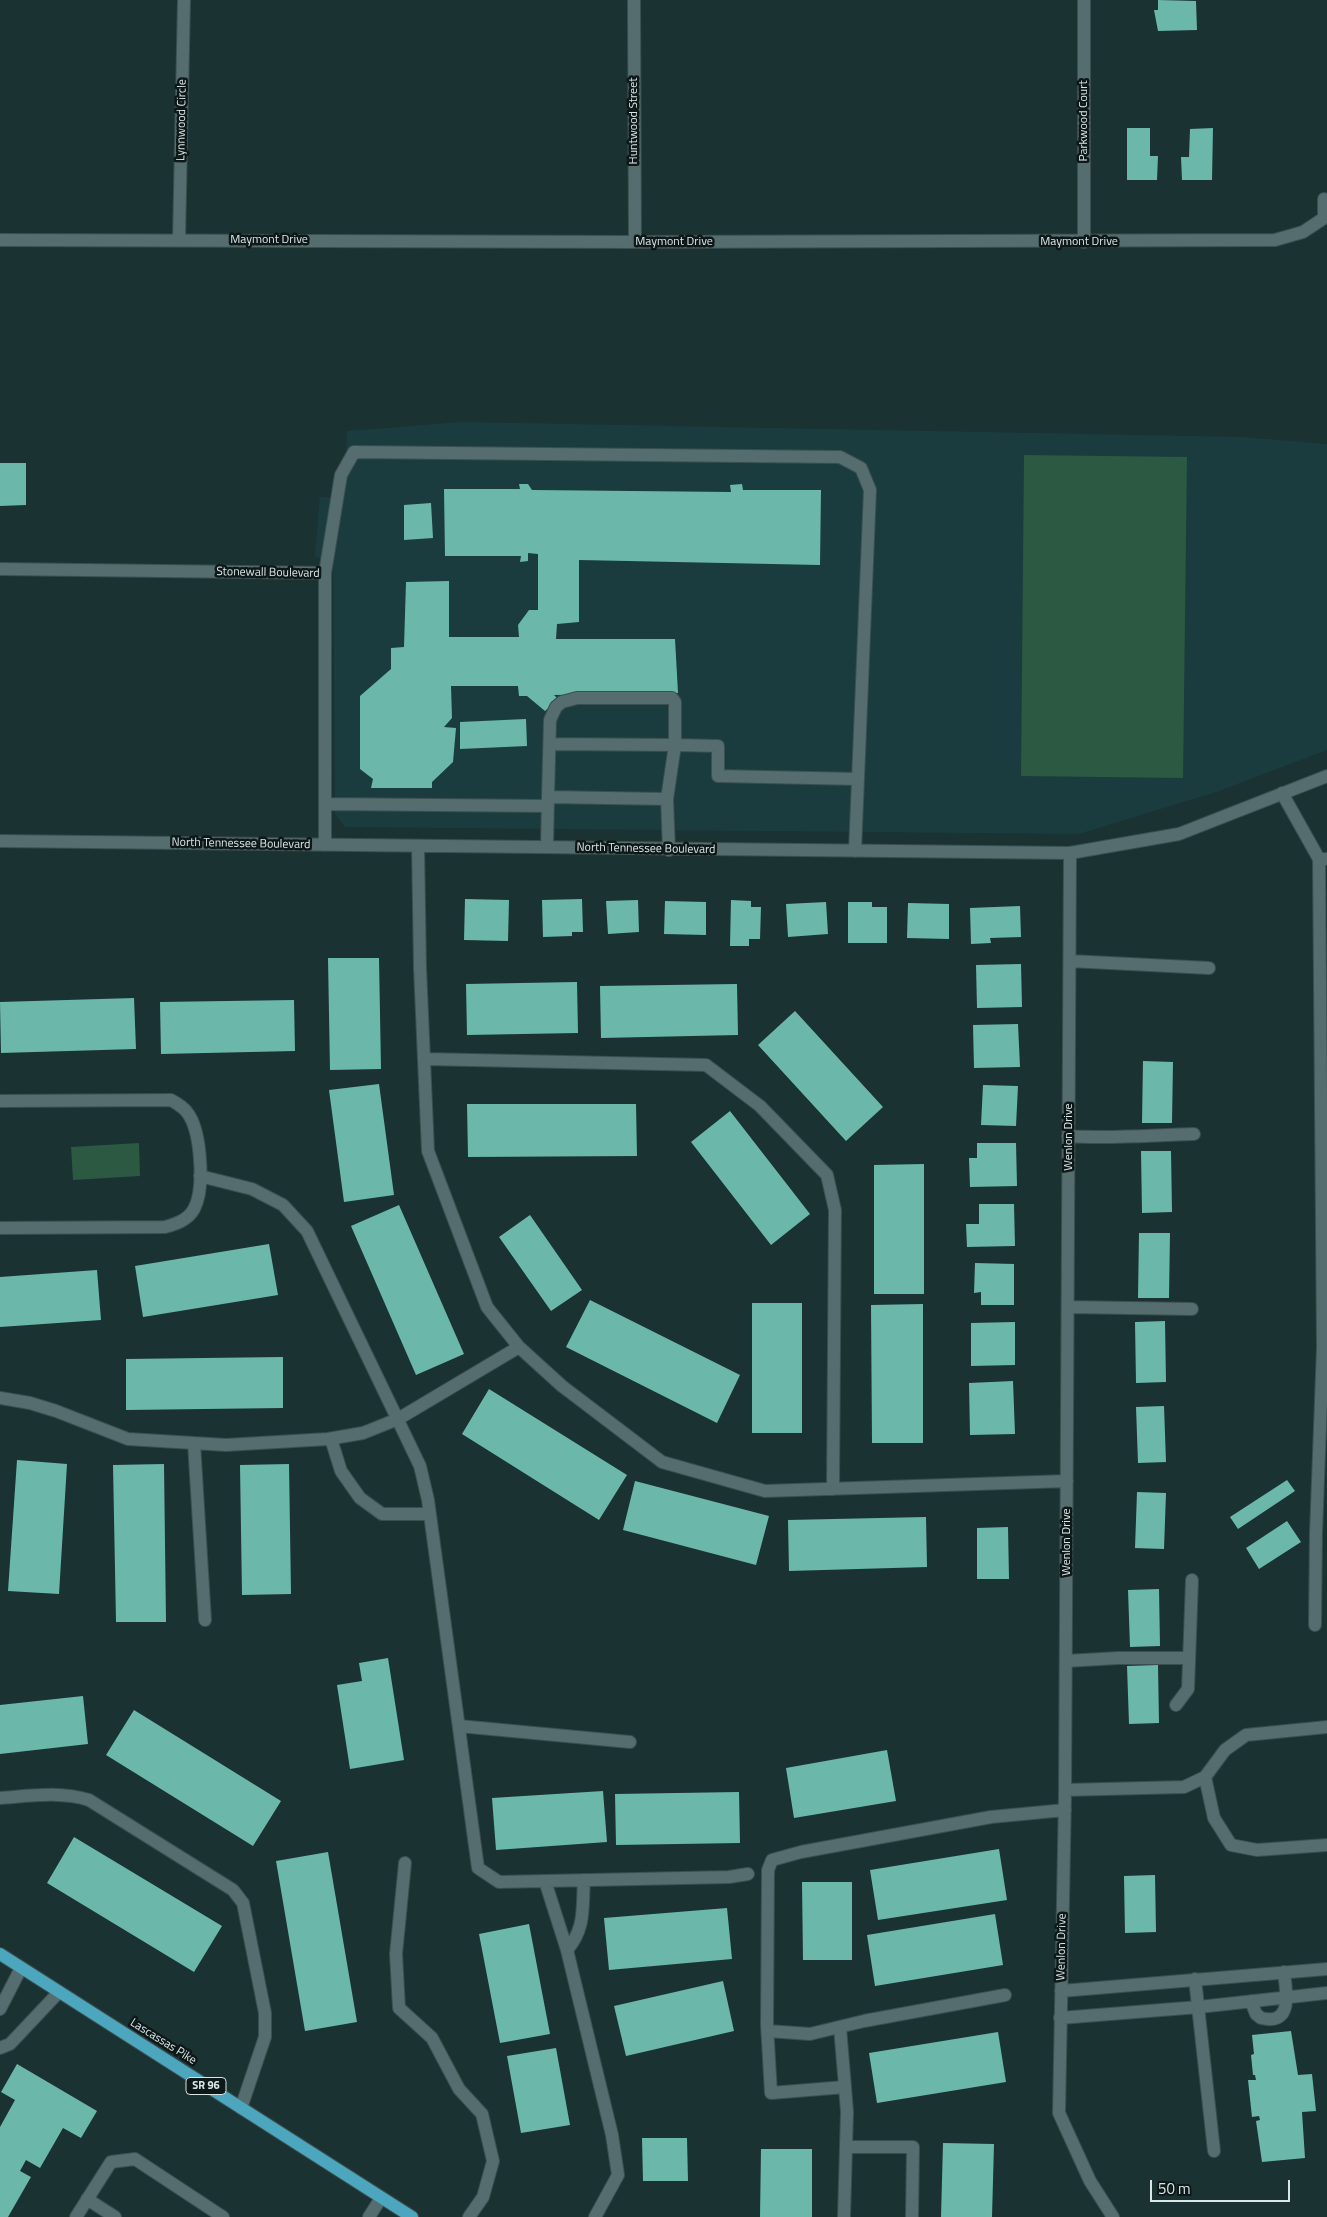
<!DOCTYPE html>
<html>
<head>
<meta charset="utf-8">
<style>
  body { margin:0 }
  #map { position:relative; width:1327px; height:2217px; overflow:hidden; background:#1b3233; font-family:"Titillium Web",sans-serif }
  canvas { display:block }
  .scale { position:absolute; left:1150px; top:2180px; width:140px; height:22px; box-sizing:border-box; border:2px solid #d9e6e7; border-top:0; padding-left:6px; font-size:15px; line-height:18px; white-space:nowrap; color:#d9e6e7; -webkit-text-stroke:4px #0e1818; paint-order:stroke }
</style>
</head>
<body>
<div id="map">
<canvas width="1327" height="2217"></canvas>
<div class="scale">50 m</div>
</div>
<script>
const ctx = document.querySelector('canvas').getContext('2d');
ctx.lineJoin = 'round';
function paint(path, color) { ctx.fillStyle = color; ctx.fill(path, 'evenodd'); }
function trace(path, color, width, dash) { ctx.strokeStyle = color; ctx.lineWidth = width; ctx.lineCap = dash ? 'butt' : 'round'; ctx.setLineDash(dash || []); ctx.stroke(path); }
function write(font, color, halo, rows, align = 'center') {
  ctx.font = font + ' "Titillium Web",sans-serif'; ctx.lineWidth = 5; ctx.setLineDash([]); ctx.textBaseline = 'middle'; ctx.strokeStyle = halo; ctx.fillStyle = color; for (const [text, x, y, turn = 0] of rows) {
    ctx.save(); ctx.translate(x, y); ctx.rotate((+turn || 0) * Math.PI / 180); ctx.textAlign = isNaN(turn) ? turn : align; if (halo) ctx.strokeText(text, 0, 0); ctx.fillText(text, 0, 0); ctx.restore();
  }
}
const built = new Path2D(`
  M 463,422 L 1242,437 L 1327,444 L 1327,750 L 1219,791 L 1079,834 L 345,827 L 335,814 L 333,564 L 315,556 L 320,497 L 344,499 L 347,431 Z`);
const green = new Path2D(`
  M 1024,455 L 1187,457 L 1183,778 L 1021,776 Z
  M 139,1143 L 140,1176 L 73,1180 L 71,1147 Z`);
const building = new Path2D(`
  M 1158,0 L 1196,1 L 1197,30 L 1158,31 L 1154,10 L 1158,10 Z
  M 1127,128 L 1150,128 L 1150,156 L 1158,156 L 1157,180 L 1127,180 Z
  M 1213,128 L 1212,180 L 1182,180 L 1181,157 L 1189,157 L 1190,129 Z
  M 0,463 L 26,463 L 26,505 L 0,506 Z
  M 519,484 L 528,484 L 532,490 L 731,492 L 730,485 L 742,484 L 743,490 L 821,490 L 820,565 L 579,560 L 579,622 L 557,624 L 556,639 L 675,639 L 678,693 L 554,695 L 558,699 L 545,711 L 527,696 L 519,696 L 518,686 L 451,686 L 452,718 L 444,727 L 456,728 L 453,762 L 432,782 L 432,788 L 371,788 L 373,779 L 360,769 L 360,696 L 391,669 L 391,648 L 404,647 L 406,582 L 449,581 L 449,637 L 519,637 L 518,625 L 529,610 L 538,610 L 538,554 L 528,553 L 528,561 L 520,562 L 521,556 L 445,556 L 444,489 L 520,489 Z
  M 431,503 L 433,538 L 404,540 L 404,505 Z
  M 526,719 L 527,746 L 460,749 L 460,722 Z
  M 465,899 L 509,900 L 508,941 L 464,940 Z
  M 582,899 L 583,932 L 572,932 L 572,936 L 543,937 L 542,900 Z
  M 638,900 L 639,932 L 608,934 L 606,901 Z
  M 731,900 L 751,901 L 751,907 L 761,907 L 760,939 L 749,939 L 749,946 L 730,946 Z
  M 665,901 L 706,902 L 706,935 L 664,934 Z
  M 826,902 L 828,934 L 788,937 L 786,904 Z
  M 848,902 L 872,902 L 872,907 L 887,907 L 887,943 L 848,943 Z
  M 908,903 L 949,904 L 949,939 L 907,938 Z
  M 1020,906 L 1021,937 L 990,938 L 991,943 L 971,944 L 970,908 Z
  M 328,958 L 379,958 L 381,1069 L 330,1070 Z
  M 1021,964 L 1022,1007 L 977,1008 L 976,965 Z
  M 577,982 L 578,1033 L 467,1035 L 466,984 Z
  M 737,984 L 738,1035 L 601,1038 L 600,986 Z
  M 134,998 L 136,1049 L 1,1053 L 0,1002 Z
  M 294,1000 L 295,1051 L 161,1054 L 160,1002 Z
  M 795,1011 L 883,1107 L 846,1141 L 758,1045 Z
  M 1018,1024 L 1020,1067 L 974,1068 L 973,1025 Z
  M 1143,1061 L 1173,1062 L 1172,1123 L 1142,1123 Z
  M 379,1084 L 394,1195 L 344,1202 L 329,1090 Z
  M 983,1085 L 1018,1086 L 1016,1126 L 981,1125 Z
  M 467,1104 L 636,1104 L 637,1156 L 468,1157 Z
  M 730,1111 L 810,1214 L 771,1245 L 691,1142 Z
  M 977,1143 L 1016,1143 L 1017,1186 L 970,1187 L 969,1158 L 977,1158 Z
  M 1141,1151 L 1171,1151 L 1172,1212 L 1142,1213 Z
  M 924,1164 L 924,1294 L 874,1294 L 874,1165 Z
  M 979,1204 L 1014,1204 L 1015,1246 L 967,1247 L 966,1224 L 979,1224 Z
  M 399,1205 L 464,1354 L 416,1375 L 351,1226 Z
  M 530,1215 L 582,1290 L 551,1311 L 499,1237 Z
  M 1139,1233 L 1170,1233 L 1169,1298 L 1138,1298 Z
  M 269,1244 L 278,1295 L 143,1317 L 135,1266 Z
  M 975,1263 L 1014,1264 L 1014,1305 L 981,1305 L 981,1292 L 974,1293 Z
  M 97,1270 L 101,1320 L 0,1327 L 0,1277 Z
  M 590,1300 L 740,1375 L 717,1423 L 566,1347 Z
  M 752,1303 L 802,1303 L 802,1433 L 752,1433 Z
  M 923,1304 L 923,1443 L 872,1443 L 871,1305 Z
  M 1165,1321 L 1166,1382 L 1136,1383 L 1135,1322 Z
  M 1015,1322 L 1015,1365 L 971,1366 L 971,1323 Z
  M 283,1357 L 283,1408 L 126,1410 L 126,1359 Z
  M 1013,1381 L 1015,1434 L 970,1435 L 969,1383 Z
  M 489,1389 L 627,1475 L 599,1520 L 462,1434 Z
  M 1164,1406 L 1166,1462 L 1138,1463 L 1136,1407 Z
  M 17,1460 L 67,1464 L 59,1594 L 8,1591 Z
  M 164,1464 L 166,1622 L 116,1622 L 113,1465 Z
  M 289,1464 L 291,1594 L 242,1595 L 240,1465 Z
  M 1287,1480 L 1295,1491 L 1238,1529 L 1230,1517 Z
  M 635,1481 L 769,1516 L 756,1565 L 623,1530 Z
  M 1137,1492 L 1166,1493 L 1164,1549 L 1135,1548 Z
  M 926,1517 L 927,1567 L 789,1571 L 788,1520 Z
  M 1287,1521 L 1301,1542 L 1259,1569 L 1246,1548 Z
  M 1008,1527 L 1009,1579 L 977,1579 L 977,1528 Z
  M 1159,1589 L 1160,1646 L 1130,1647 L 1128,1590 Z
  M 388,1658 L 404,1760 L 350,1769 L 337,1685 L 362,1681 L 359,1663 Z
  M 1158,1665 L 1159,1723 L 1129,1724 L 1127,1666 Z
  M 83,1696 L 88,1744 L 0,1754 L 0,1705 Z
  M 134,1710 L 281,1801 L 253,1846 L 106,1755 Z
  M 887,1750 L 896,1801 L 794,1818 L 786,1768 Z
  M 603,1791 L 607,1842 L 496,1850 L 492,1798 Z
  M 739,1792 L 740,1843 L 616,1845 L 615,1794 Z
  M 74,1837 L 222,1926 L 194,1972 L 47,1883 Z
  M 999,1849 L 1007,1900 L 878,1920 L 870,1870 Z
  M 328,1852 L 357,2022 L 305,2031 L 276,1861 Z
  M 1155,1875 L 1156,1932 L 1125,1933 L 1124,1876 Z
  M 802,1882 L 852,1882 L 852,1960 L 803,1960 Z
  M 727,1908 L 732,1959 L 609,1970 L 604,1918 Z
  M 995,1914 L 1003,1965 L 875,1986 L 867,1935 Z
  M 529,1924 L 550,2034 L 500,2043 L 479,1934 Z
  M 723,1981 L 734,2031 L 626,2056 L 614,2006 Z
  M 1291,2031 L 1298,2075 L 1312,2074 L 1316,2111 L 1302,2112 L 1305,2158 L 1262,2162 L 1256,2121 L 1260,2120 L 1259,2116 L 1252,2117 L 1248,2080 L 1256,2080 L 1255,2075 L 1253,2075 L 1251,2055 L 1254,2054 L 1252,2035 Z
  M 998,2032 L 1006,2082 L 877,2103 L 869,2053 Z
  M 556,2048 L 570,2125 L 521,2133 L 507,2056 Z
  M 17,2064 L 97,2111 L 81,2138 L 63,2128 L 40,2168 L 26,2160 L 20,2171 L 31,2177 L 8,2217 L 0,2217 L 0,2127 L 15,2100 L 1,2092 Z
  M 642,2138 L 687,2138 L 688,2181 L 643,2181 Z
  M 943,2143 L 994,2144 L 992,2217 L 941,2217 Z
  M 761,2149 L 812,2149 L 812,2217 L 760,2217 Z`);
const minor = new Path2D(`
  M 634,0 L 635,242
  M 0,240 L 635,242 L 1275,240 L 1303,232 L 1324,218 L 1324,199
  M 179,240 L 184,0
  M 1084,242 L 1084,0
  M 0,569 L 325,573
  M 1282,793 L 1319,859 L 1326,859
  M 548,797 L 550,720 L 556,707 L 562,702 L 577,698 L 672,698 L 675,702 L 675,745 L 550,744
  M 667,799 L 675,745 L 718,746 L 718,776 L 858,779
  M 325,804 L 548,806
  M 0,841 L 1070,853 L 1179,834 L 1327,776
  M 325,845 L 325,573 L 341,475 L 354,452 L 840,457 L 861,468 L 870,490 L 855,851
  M 418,846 L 420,968 L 428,1151 L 487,1307 L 519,1347 L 562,1386 L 662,1462 L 765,1491 L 1067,1481
  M 547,847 L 548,797 L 667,799 L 669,850
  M 1070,853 L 1065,1795 L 1059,2113 L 1090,2181 L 1113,2217
  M 1070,961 L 1209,968
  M 424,1059 L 706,1065 L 760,1106 L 827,1175 L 835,1210 L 833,1489
  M 0,1101 L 171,1100 C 178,1104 185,1108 189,1115 C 201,1134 205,1189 194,1209 C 188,1220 176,1224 165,1227 L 0,1228
  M 1068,1136 C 1110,1139 1152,1135 1194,1134
  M 200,1176 L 252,1189 L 283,1205 L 307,1231 L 420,1466 L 428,1500 L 478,1868 L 499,1882 L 729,1877 L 748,1874
  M 1068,1307 L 1192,1309
  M 0,1398 L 30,1403 L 56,1411 L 128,1439 L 226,1445 L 328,1439 L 363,1433 L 398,1419 L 519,1347
  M 331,1439 L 341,1471 L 360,1498 L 382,1514 L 429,1514
  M 194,1443 L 205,1620
  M 1315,1625 L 1316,1533 L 1323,1348 L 1319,859
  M 1066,1661 L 1118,1658 L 1189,1658
  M 1176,1705 L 1188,1689 L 1192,1580
  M 459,1726 L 630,1742
  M 1205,1777 L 1214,1818 L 1231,1845 L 1257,1850 L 1327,1845
  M 1065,1790 L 1184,1787 L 1205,1777 L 1225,1750 L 1246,1735 L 1327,1727
  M 0,1798 C 30,1796 59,1791 89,1800 L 233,1890 L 243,1903 L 265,2013 L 265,2037 L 241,2108
  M 405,1863 L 396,1954 L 399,2008 L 432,2038 L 459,2089 L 482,2114 L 493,2161 L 483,2197 L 469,2217
  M 545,1881 L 567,1950 L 612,2135 L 618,2175 L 595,2217
  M 567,1950 C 586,1928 582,1907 584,1880
  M 1195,1979 L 1214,2151
  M 1061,1991 L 1327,1969
  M 1251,2001 L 1256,2014 L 1261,2018 C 1294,2026 1286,1991 1284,1972
  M 0,2009 L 21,1968
  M 1060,2018 L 1199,2007 L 1327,1993
  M 840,2027 L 845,2087
  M 768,2031 L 810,2034 L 864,2021 L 1005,1995
  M 0,2048 L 10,2044 L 59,1992
  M 846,2147 L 913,2147 L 912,2217
  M 87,2199 L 115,2217
  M 76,2217 L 111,2162 L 135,2159 L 223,2217
  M 369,2217 L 381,2198
  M 844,2217 L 847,2112 L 845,2087 L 771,2093 L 767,2025 L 768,1870 L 772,1860 L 801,1852 L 991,1817 L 1065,1810`);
const major = new Path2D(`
  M 0,1954 L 412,2217`);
const shields = [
  [206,2086,40]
];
const shieldNames = [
  ["SR 96",206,2086]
];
const streetNames = [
  ["Lynnwood Circle",182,120,-89],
  ["Huntwood Street",634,121,-90],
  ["Parkwood Court",1084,121,-90],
  ["Maymont Drive",269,240],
  ["Maymont Drive",674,242],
  ["Maymont Drive",1079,242],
  ["Stonewall Boulevard",268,573,1],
  ["North Tennessee Boulevard",241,844,1],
  ["North Tennessee Boulevard",646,849,1],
  ["Wenlon Drive",1069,1137,-90],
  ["Wenlon Drive",1067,1542,-90],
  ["Wenlon Drive",1062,1947,-89],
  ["Lascassas Pike",163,2042,32]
];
paint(built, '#1b3c3e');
paint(green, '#2b5942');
paint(building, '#6bb8aa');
trace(minor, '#3b4f50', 14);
trace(major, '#3b4f50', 14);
trace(minor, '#556d6f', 12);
trace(major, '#4ca7be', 12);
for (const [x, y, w] of shields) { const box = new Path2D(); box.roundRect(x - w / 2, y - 8.5, w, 17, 4); ctx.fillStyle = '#0e1818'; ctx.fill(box); trace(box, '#d9e6e7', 1); }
write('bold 11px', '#d9e6e7', null, shieldNames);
write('12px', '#d9e6e7', '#0e1818', streetNames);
</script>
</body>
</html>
